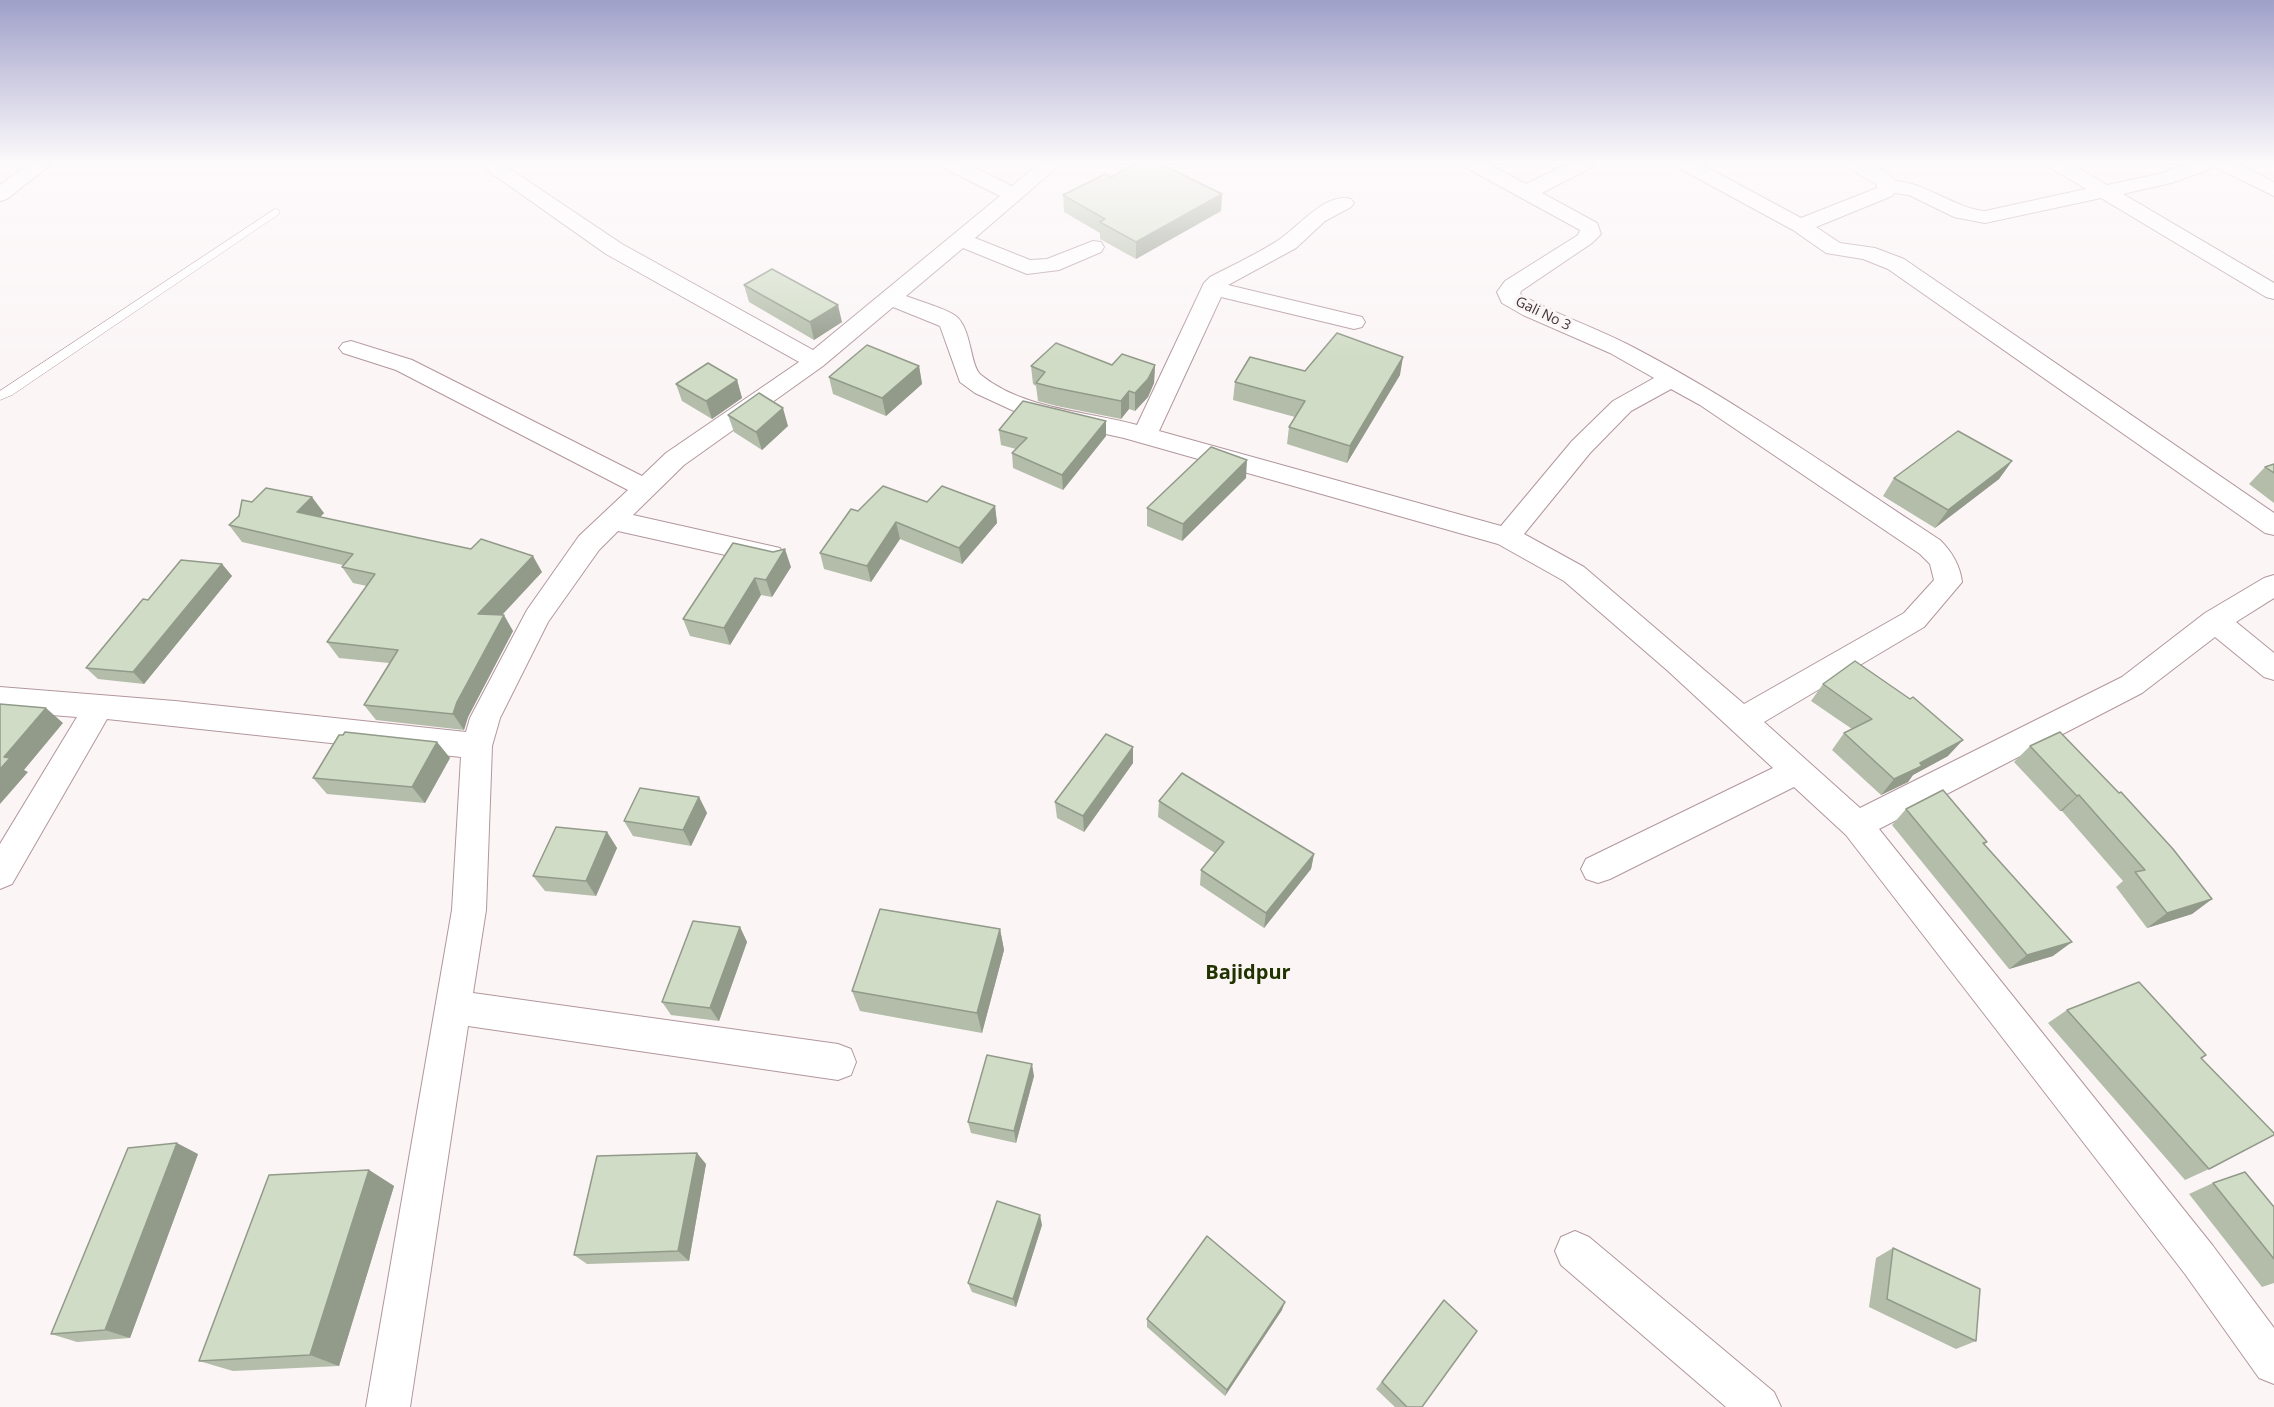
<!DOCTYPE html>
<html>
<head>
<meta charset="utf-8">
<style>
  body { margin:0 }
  canvas { display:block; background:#fbf5f6 }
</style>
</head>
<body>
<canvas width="2274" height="1407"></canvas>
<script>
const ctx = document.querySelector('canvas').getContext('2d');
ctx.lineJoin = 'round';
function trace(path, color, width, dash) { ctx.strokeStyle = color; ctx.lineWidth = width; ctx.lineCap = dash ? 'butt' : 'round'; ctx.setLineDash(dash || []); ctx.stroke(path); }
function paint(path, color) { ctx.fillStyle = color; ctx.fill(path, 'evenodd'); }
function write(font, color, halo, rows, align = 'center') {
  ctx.font = font + ' "Open Sans",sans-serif'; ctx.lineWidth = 6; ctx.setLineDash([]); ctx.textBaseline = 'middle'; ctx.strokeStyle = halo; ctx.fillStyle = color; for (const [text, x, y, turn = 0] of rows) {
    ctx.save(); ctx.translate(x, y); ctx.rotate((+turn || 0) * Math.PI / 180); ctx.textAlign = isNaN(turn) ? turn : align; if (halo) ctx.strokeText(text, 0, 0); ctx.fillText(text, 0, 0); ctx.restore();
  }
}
const lane = new Path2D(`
  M 275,209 L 279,210 L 279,214 L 12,395 L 0,400 L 0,391 Z`);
const street = new Path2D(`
  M 30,163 L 53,163 L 7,199 L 0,201 L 0,185 Z
  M 477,163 L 501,163 L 622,244 L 813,350 L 1000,196 L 942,167 L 939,163 L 965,163 L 1012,186 L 1040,163 L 1062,163 L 975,238 L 1030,260 L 1047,259 L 1093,241 L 1101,242 L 1104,247 L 1101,252 L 1059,270 L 1027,274 L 963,248 L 906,296 C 918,301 948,309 957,317 C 972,331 970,366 981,375 C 1024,410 1087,411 1137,425 L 1204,283 L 1210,277 C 1233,265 1259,253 1280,239 C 1299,226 1326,192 1351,199 L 1354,203 L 1351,207 L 1325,221 L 1296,248 L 1228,285 L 1362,317 L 1365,322 L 1362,327 L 1354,329 L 1221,297 L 1159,431 L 1501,526 L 1572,441 L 1613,401 L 1654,378 L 1610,353 L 1523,315 L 1502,303 L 1497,292 L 1505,281 L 1578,235 L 1580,230 L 1465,167 L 1462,163 L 1487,163 L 1526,184 L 1569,163 L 1595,163 L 1592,167 L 1542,193 L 1597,223 L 1601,234 L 1592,243 L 1521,291 L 1520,294 C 1554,314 1592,326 1627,344 C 1736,400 1837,473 1940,540 C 1952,552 1960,565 1962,582 L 1924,627 L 1764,722 L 1860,808 L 2122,677 L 2205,613 L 2264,578 L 2274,575 L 2274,598 L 2236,622 L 2274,653 L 2274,680 L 2264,677 L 2215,637 L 2142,693 L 1879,829 L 2213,1246 L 2274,1328 L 2274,1384 L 2259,1378 L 2185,1274 L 1846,835 L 1794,787 L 1610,879 L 1598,883 L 1586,879 L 1581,869 L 1586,859 L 1773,768 L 1668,671 L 1564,581 L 1498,544 L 1124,438 L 1065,425 L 1014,411 L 975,393 L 960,382 L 940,326 L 893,307 L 823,366 L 684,465 L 633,515 L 780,548 L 784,555 L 780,562 L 770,565 L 618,531 L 599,550 L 548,622 L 500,718 L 492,746 L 486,910 L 473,993 L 838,1044 L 851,1049 L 856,1062 L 851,1075 L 838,1080 L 468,1026 L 410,1407 L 366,1407 L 452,910 L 461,757 L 107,719 L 12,884 L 0,889 L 0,844 L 77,717 L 0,711 L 0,687 L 175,701 L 466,732 L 470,718 L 527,610 L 579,536 L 628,490 L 396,370 L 343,353 L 339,348 L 343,343 L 351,341 L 412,360 L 642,476 L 666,453 L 799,362 L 606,254 ZM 1671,389 L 1700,405 L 1920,554 L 1930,564 L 1934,580 L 1904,613 L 1744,704 L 1584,567 L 1524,534 L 1590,453 L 1631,411 Z
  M 1674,163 L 1699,163 L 1801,218 L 1877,188 L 1876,184 L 1847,167 L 1844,163 C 1863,163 1883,164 1895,181 C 1928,183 1953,208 1985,211 L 2086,189 L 2049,167 L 2046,163 L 2070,163 L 2107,185 L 2159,174 L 2189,163 L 2237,163 L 2274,182 L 2274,196 L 2215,167 L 2171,183 L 2123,194 L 2274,283 L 2274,299 L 2266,297 L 2101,198 L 1985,223 L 1954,217 L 1909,195 L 1894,193 L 1892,196 L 1816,227 L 1840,243 L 1875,248 L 1904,259 L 2274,513 L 2274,535 L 2265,533 L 1888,269 L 1863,259 L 1826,253 L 1793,230 L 1677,167 Z
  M 1575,1231 L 1589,1237 L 1774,1392 L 1781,1407 L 1726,1407 L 1561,1265 L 1555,1251 L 1561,1237 Z`);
const wall = new Path2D(`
  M 1111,177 L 1222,194 L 1221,211 L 1136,259 L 1100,239 L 1100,233 L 1064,212 L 1063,195 Z
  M 744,285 L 842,322 L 814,340 L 749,302 Z
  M 1112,365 L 1155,365 L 1154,383 L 1148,397 L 1135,411 L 1129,409 L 1121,419 L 1057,406 L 1038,401 L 1036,386 L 1033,384 L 1031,366 Z
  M 919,366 L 922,384 L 886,416 L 833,394 L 829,377 Z
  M 1400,375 L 1347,463 L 1287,444 L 1289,427 L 1295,417 L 1233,400 L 1235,382 Z
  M 737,380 L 742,398 L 712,419 L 682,401 L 676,384 Z
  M 728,415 L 788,426 L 762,450 L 734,432 Z
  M 1106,421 L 1106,436 L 1063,490 L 1013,468 L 1012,453 L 1016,449 L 1001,445 L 999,430 Z
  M 2012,461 L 1999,479 L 1935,528 L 1883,496 L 1894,478 Z
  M 2274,464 L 2274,503 L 2249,484 L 2265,467 Z
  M 1246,478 L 1182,541 L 1147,526 L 1147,508 Z
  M 252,502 L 324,513 L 320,517 L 542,572 L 502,615 L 513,631 L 468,717 L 464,730 L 376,720 L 364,705 L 389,663 L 339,658 L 327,642 L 367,586 L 353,583 L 342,567 L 343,565 L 242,542 L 229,525 Z
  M 927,502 L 995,506 L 997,523 L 962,564 L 900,539 L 871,582 L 824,569 L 820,553 L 858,511 Z
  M 733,543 L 791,567 L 772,597 L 761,595 L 730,645 L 690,636 L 683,619 Z
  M 222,564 L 232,576 L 144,684 L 98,679 L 86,668 L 148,600 Z
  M 1823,684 L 1948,756 L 1913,775 L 1908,782 L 1881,795 L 1832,750 L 1844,733 L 1852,729 L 1811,701 Z
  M 437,742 L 450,758 L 425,803 L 327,794 L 313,778 Z
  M 2030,746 L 2212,899 L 2192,914 L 2147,928 L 2116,887 L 2123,881 L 2062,811 L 2060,811 L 2014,762 Z
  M 1133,747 L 1133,763 L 1084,832 L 1057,818 L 1055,802 Z
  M 699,797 L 707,813 L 691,846 L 633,836 L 624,821 Z
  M 1159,801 L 1314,854 L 1311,869 L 1264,928 L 1200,885 L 1201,870 L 1215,853 L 1158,817 Z
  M 1906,809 L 1987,842 L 1984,845 L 2053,956 L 2009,969 L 1892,825 Z
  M 607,832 L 617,848 L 596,896 L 545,891 L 533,876 Z
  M 740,927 L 747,942 L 719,1021 L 671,1015 L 662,1002 Z
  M 1000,929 L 1004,950 L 982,1033 L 860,1011 L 852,991 Z
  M 2067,1010 L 2201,1058 L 2209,1169 L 2185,1180 L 2048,1023 Z
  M 1034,1076 L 1016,1143 L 971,1133 L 968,1122 Z
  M 198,1154 L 130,1338 L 77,1342 L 51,1334 Z
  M 706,1164 L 689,1261 L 587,1264 L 574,1255 Z
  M 369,1170 L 394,1186 L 339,1366 L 233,1371 L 199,1361 Z
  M 2213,1183 L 2274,1207 L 2274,1283 L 2262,1287 L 2189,1194 Z
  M 1042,1225 L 1016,1307 L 972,1292 L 968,1283 Z
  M 1893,1248 L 1976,1341 L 1956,1349 L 1869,1307 L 1876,1258 Z
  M 1444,1300 L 1422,1407 L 1395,1407 L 1376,1389 Z
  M 1282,1310 L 1225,1396 L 1147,1327 L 1147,1319 Z`);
const shadedWall = new Path2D(`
  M 1222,194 L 1221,211 L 1136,259 L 1136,242 Z
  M 838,305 L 842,322 L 814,340 L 810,322 Z
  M 1403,357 L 1400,375 L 1347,463 L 1350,446 Z
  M 1155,365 L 1154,383 L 1148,397 L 1135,411 L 1135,393 Z
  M 919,366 L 922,384 L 886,416 L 882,398 Z
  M 737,380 L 742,398 L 712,419 L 706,401 Z
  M 1129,391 L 1129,409 L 1121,419 L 1121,401 Z
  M 783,408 L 788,426 L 762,450 L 756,432 Z
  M 1106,421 L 1106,436 L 1063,490 L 1062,475 Z
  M 1247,460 L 1246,478 L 1182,541 L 1183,524 Z
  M 2012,461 L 1999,479 L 1935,528 L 1948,510 Z
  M 312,497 L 324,513 L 309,528 L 297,512 Z
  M 995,506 L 997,523 L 962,564 L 959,548 Z
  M 896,522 L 900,539 L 871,582 L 867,566 Z
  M 785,549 L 791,567 L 772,597 L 766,580 Z
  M 533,556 L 542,572 L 488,630 L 478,614 Z
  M 222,564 L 232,576 L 144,684 L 133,672 Z
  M 755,578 L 761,595 L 730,645 L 724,628 Z
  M 504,615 L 513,631 L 468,717 L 464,730 L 453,714 L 457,702 Z
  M 46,708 L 63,723 L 24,770 L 28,772 L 0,804 L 0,769 L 4,757 Z
  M 1963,740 L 1948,756 L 1913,775 L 1908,782 L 1881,795 L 1894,779 L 1920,763 Z
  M 437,742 L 450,758 L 425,803 L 412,787 Z
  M 1133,747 L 1133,763 L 1084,832 L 1083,816 Z
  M 2079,795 L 2062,811 L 2060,811 L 2077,796 Z
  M 699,797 L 707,813 L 691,846 L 683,830 Z
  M 607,832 L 617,848 L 596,896 L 586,881 Z
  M 1314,854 L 1311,869 L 1264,928 L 1266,913 Z
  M 2212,899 L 2192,914 L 2147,928 L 2167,913 Z
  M 740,927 L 747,942 L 719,1021 L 710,1008 Z
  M 1000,929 L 1004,950 L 982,1033 L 977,1013 Z
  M 2072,942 L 2053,956 L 2009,969 L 2027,955 Z
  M 1032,1064 L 1034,1076 L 1016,1143 L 1014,1131 Z
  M 177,1143 L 198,1154 L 130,1338 L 105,1330 Z
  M 697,1153 L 706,1164 L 689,1261 L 678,1251 Z
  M 369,1170 L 394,1186 L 339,1366 L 310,1355 Z
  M 1040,1215 L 1042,1225 L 1016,1307 L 1013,1299 Z
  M 1285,1302 L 1282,1310 L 1225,1396 L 1227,1390 Z`);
const building = new Path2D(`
  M 1136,163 L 1159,163 L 1222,194 L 1136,242 L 1100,222 L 1105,219 L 1063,195 L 1105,174 L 1111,177 Z
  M 772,269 L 838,305 L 810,322 L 744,285 Z
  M 1337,333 L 1403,357 L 1350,446 L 1289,427 L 1305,401 L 1235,382 L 1250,357 L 1305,371 Z
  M 1056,343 L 1112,365 L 1122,354 L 1155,365 L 1148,379 L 1135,393 L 1129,391 L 1121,401 L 1056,388 L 1036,383 L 1045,372 L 1031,366 Z
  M 867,345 L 919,366 L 882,398 L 829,377 Z
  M 708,363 L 737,380 L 706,401 L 676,384 Z
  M 759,393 L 783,408 L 756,432 L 728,415 Z
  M 1023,401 L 1106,421 L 1062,475 L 1012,453 L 1027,438 L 999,430 Z
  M 1958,431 L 2012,461 L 1948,510 L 1894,478 Z
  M 1211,447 L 1247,460 L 1183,524 L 1147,508 Z
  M 2274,464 L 2274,473 L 2265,467 Z
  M 883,486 L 927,502 L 942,486 L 995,506 L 959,548 L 896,522 L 867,566 L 820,553 L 851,509 L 858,511 Z
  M 266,488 L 312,497 L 297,512 L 471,549 L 481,539 L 533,556 L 478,614 L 504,615 L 457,702 L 453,714 L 364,705 L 398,650 L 327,642 L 375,574 L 342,567 L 353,554 L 229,525 L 239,516 L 242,500 L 252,502 Z
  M 733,543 L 773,552 L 785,549 L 766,580 L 755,578 L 724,628 L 683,619 Z
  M 181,560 L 222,564 L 133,672 L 86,668 L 143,599 L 148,600 Z
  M 1855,661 L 1910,699 L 1913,697 L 1963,740 L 1920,763 L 1922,766 L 1894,779 L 1844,733 L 1872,719 L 1823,684 Z
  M 0,704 L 46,708 L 4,757 L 10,758 L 0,769 Z
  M 345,732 L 437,742 L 412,787 L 313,778 L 339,735 L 343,735 Z
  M 2060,732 L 2119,793 L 2121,792 L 2173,849 L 2212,899 L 2167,913 L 2135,872 L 2145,870 L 2079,795 L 2077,796 L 2030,746 Z
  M 1106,734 L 1133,747 L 1083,816 L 1055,802 Z
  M 1182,773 L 1314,854 L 1266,913 L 1201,870 L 1224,842 L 1159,801 Z
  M 640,788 L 699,797 L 683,830 L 624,821 Z
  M 1943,790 L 1987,842 L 1983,843 L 2072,942 L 2027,955 L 1906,809 Z
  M 556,827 L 607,832 L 586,881 L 533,876 Z
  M 880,909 L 1000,929 L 977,1013 L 852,991 Z
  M 693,921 L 740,927 L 710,1008 L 662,1002 Z
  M 2139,982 L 2206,1055 L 2201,1058 L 2274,1133 L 2274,1135 L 2209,1169 L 2067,1010 Z
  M 987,1055 L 1032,1064 L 1014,1131 L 968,1122 Z
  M 177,1143 L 105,1330 L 51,1334 L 128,1148 Z
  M 697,1153 L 678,1251 L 574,1255 L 597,1156 Z
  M 369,1170 L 310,1355 L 199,1361 L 269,1175 Z
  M 2245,1172 L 2274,1207 L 2274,1259 L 2213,1183 Z
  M 997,1201 L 1040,1215 L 1013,1299 L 968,1283 Z
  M 1207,1236 L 1285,1302 L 1227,1390 L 1147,1319 Z
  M 1893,1248 L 1980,1289 L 1976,1341 L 1887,1299 Z
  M 1444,1300 L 1477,1331 L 1422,1407 L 1407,1407 L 1382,1382 Z`);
const farStreetnames = [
  ["Gali No 3",1543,314,26]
];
const quarterNames = [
  ["Bajidpur",1248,973]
];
trace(lane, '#b2979e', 1);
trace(street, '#b2979e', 2);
paint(lane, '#fff');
paint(street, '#fff');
paint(wall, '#b3bda9');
paint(shadedWall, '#929a8a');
paint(building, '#d0dcc5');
trace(building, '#929a8a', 1.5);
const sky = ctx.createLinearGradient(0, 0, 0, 360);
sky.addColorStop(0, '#9fa0c9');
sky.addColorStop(0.45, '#fdfafb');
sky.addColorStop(1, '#fdfafb00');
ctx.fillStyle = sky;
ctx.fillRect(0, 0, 2274, 360);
write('14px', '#3e3336', '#fbf5f6', farStreetnames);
write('bold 20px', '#203300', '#fbf5f6', quarterNames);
</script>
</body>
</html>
